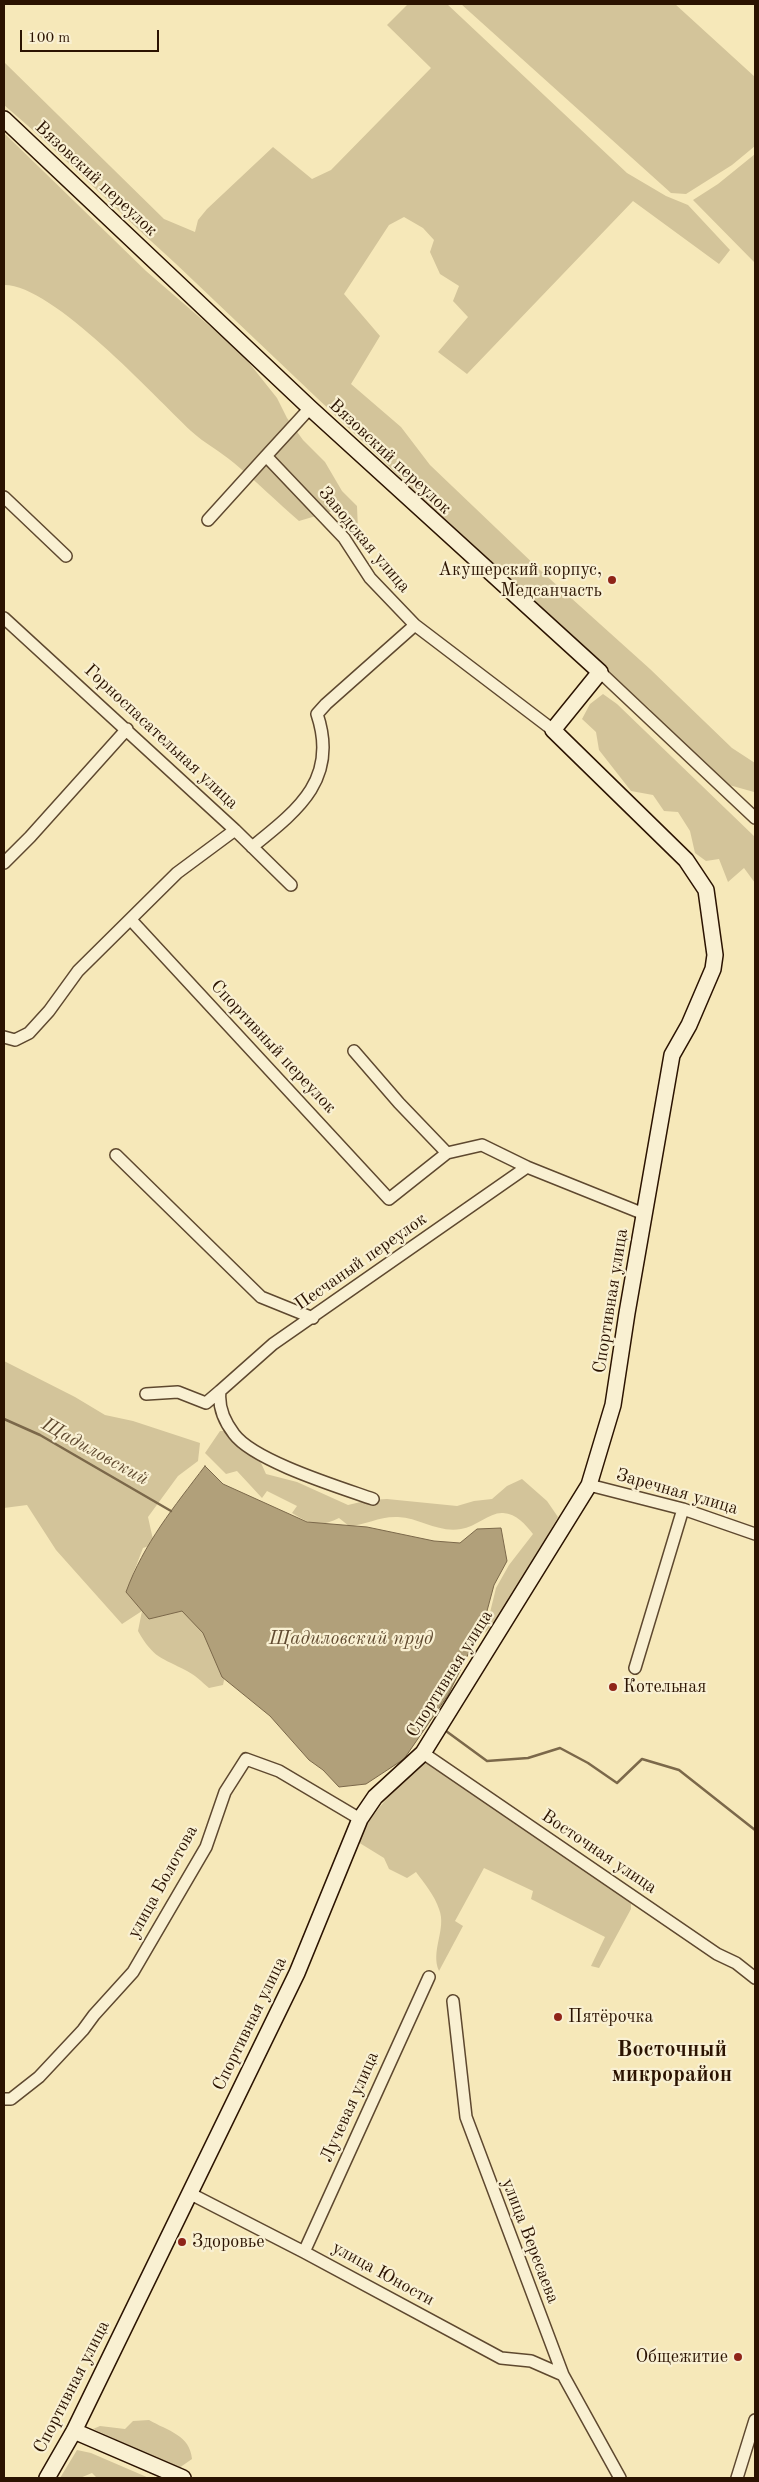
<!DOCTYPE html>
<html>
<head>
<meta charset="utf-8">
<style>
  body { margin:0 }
  #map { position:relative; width:759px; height:2482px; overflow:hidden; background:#f6e8b9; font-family:"Old Standard TT",serif }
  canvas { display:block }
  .frame { position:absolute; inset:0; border:5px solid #2b1301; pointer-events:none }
  .scale { position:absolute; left:20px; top:30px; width:139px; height:22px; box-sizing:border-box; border:2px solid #2b1301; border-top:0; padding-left:6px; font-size:15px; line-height:18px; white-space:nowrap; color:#2b1301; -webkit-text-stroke:4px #f9f0d2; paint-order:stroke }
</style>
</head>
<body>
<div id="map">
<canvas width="759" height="2482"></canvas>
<div class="frame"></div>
<div class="scale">100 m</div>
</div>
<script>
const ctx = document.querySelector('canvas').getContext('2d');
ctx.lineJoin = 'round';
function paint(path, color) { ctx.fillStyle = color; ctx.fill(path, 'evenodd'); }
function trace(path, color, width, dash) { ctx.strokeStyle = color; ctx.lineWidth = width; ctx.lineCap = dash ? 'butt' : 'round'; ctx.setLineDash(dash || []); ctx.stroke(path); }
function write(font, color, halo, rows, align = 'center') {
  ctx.font = font + ' "Old Standard TT",serif'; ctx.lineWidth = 4.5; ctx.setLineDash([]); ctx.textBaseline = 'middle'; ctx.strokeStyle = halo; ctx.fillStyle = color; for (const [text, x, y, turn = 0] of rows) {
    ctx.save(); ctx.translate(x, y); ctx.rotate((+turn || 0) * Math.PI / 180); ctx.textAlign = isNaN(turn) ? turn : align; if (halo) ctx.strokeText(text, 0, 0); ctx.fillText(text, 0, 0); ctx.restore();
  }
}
const green = new Path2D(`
  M 408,4 L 447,4 L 627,173 L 666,196 L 688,205 L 730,250 L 719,264 L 633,201 L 467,374 L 438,352 L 468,317 L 453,301 L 459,286 L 440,274 L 430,252 L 434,240 L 423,228 L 404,217 L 389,225 L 344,294 L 380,336 L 351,384 L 401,427 L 430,465 L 540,570 L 650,669 L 732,748 L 755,763 L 754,792 L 729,785 L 657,722 L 650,709 L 581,649 L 175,263 C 117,211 63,155 4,105 L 4,62 L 164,219 L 195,232 L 198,220 L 207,209 L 273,147 L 312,179 L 331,170 L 431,68 L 387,25 Z
  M 461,4 L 675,4 L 755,77 L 755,146 L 732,165 L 686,194 L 671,193 Z
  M 4,133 L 146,271 L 242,354 L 277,398 L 287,418 L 303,440 L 325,462 L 342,491 L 357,506 L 358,530 L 336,510 L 299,521 C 277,502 256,481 234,463 C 220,451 204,443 191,431 C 154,396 52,284 4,285 Z
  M 755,154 L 755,263 L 693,200 L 718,184 Z
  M 603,694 L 617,704 L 755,837 L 755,883 L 744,868 L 728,882 L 719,859 L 706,861 L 695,853 L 690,831 L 678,812 L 664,811 L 653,795 L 631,791 L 599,750 L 596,732 L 582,719 L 590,704 Z
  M 4,1361 L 75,1397 L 105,1415 L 133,1421 L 200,1443 L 198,1461 L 178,1476 L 148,1517 L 154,1544 L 143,1548 L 133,1574 L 172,1597 L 229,1657 L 223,1685 L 209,1688 C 202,1682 195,1675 187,1671 C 161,1657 154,1659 138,1631 L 142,1611 L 122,1624 L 56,1550 L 27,1505 L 4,1508 Z
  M 220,1431 L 232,1431 L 257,1454 L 266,1474 L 297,1482 L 348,1505 L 369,1500 L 387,1499 L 457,1506 L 474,1501 L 492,1499 L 507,1486 L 522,1479 L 547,1501 L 558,1517 L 508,1606 L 485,1633 L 496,1588 L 509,1565 L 533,1534 C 525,1524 517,1514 503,1513 C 490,1512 476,1527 461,1529 C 438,1533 420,1518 398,1517 C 380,1516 366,1525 349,1526 L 339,1518 C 320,1528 309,1524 292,1513 L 297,1506 L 267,1491 L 262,1498 L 237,1471 L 226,1474 L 205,1453 Z
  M 426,1763 L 435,1766 L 631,1903 L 631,1909 L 599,1968 L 591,1966 L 605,1937 L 531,1899 L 533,1891 L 484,1868 L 455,1921 L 463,1926 L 439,1971 C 430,1951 447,1929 439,1909 C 435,1896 424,1883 416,1872 L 407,1878 L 389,1869 L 384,1858 L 358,1842 C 372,1810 396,1789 420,1765 Z
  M 149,2420 C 168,2431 190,2435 192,2459 L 179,2468 L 93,2429 L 100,2426 L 125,2429 L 133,2421 Z
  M 77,2450 L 91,2453 L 149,2478 L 97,2478 L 92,2473 L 80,2478 L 60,2478 Z`);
const water = new Path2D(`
  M 205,1466 L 223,1484 L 307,1522 L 367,1527 L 434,1541 L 460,1543 L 477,1529 L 501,1528 L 507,1561 L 494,1585 L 484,1622 L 448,1695 L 404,1759 L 366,1784 L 339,1787 L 323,1770 L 309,1760 L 270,1716 L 222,1677 L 203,1633 L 182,1611 L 149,1619 L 126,1592 C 144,1543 174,1507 205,1466 Z`);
const stream = new Path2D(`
  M 4,1419 L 40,1435 L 171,1511
  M 446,1731 L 487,1761 L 528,1758 L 560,1748 L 588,1763 L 617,1783 L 642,1759 L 679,1770 L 755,1830`);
const street = new Path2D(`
  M 310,408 L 266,456 L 344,538 L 370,578 L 415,625 L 553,730
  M 4,497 L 66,556
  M 208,520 L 266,456
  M 4,618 L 235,830 L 291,885
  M 600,672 L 755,818
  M 252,847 C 298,810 339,779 317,714 L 326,704 L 415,625
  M 4,863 L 30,837 L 127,729
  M 131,920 L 389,1199 L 447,1153 L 482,1145 L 527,1167 L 644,1214
  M 4,1037 L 15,1040 L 29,1033 L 49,1011 L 78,971 L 177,873 L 235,830
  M 354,1051 L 399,1103 L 447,1153
  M 116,1155 L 261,1297 L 313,1318
  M 220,1391 L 273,1344 L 527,1167
  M 146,1394 L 178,1392 L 206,1403 L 220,1391 C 218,1407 224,1421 234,1434 C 254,1461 339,1487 373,1499
  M 589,1485 L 683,1509 L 755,1534
  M 635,1668 L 683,1509
  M 423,1753 L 717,1954 L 736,1963 L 755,1978
  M 453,2001 L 466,2117 L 563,2375 L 620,2478
  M 4,2099 L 11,2099 L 39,2077 L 83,2030 L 94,2015 L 133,1972 L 206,1847 L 225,1792 L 246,1759 L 279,1771 L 360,1819
  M 189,2193 L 304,2252 L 501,2358 L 531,2361 L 563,2375
  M 304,2252 L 429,1977
  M 737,2478 L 755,2420`);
const secondary = new Path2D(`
  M 4,119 L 310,408 L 600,672 L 553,730 L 686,860 L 706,890 L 715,955 L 713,969 L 689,1025 L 672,1055 L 627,1313 L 613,1405 L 589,1485 L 423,1753 L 375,1797 L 360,1819 L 297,1973 L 74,2431 L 47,2478
  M 74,2431 L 183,2478`);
const markers = [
  [612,580,5,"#8f2418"],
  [613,1687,5,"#8f2418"],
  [558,2017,5,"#8f2418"],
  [182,2242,5,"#8f2418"],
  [738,2357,5,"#8f2418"]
];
const streetNames = [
  ["Вязовский переулок",96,179,43],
  ["Вязовский переулок",390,457,43],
  ["Заводская улица",364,540,50],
  ["Горноспасательная улица",161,737,43],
  ["Спортивный переулок",273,1047,47],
  ["Песчаный переулок",361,1262,-35],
  ["Спортивная улица",611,1301,-81],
  ["Заречная улица",677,1492,16],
  ["Спортивная улица",450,1674,-58],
  ["Восточная улица",599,1852,34],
  ["улица Болотова",163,1882,-61],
  ["Спортивная улица",250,2024,-64],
  ["Лучевая улица",350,2107,-66],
  ["улица Вересаева",530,2241,69],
  ["улица Юности",383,2274,29],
  ["Спортивная улица",72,2387,-63]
];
const poiNames = [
  ["Акушерский корпус,",602,570,"right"],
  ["Медсанчасть",602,591,"right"],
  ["Котельная",623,1687],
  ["Пятёрочка",568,2017],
  ["Здоровье",192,2242],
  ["Общежитие",728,2357,"right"]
];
const waterNames = [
  ["Щадиловский",95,1452,29],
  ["Щадиловский пруд",351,1639]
];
const districtNames = [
  ["Восточный",672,2050],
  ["микрорайон",672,2075]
];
paint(green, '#d3c49a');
paint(water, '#b1a07a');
trace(water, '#7b684a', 1);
trace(stream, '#7b684a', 2.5);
trace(street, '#5e482f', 14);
trace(secondary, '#2b1301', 18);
trace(street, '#f9f0d2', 11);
trace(secondary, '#f9f0d2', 15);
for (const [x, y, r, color] of markers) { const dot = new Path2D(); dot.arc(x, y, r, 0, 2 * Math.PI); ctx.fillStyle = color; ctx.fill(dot); trace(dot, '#f9f0d2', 2); }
write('18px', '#2b1301', '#f9f0d2', streetNames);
write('18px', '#2b1301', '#f9f0d2', poiNames, 'left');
write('italic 19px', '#614b31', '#f9f0d2', waterNames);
write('bold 22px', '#2b1301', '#f9f0d2', districtNames);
</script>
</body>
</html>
